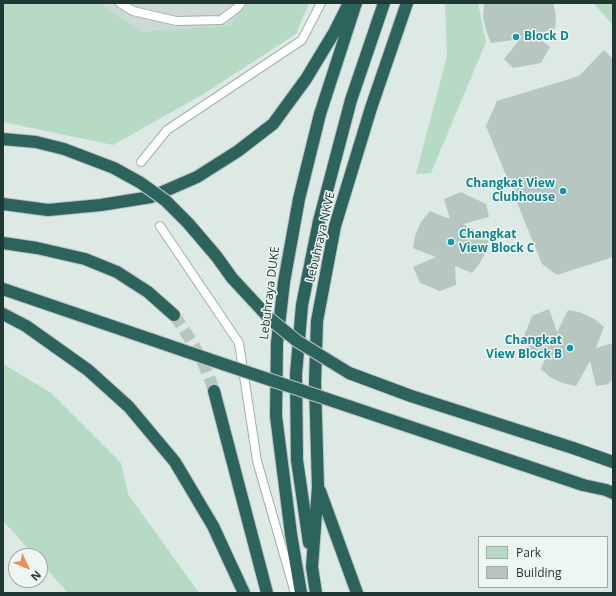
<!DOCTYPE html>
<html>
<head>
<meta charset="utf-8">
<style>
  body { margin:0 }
  #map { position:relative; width:616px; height:596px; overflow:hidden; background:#dde9e5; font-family:"Open Sans",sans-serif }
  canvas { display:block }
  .frame { position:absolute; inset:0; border:4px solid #203834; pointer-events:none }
  .legend { position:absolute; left:478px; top:536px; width:130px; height:52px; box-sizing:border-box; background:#eef6f2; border:1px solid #9caaa6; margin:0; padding:5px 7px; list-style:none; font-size:12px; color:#203834 }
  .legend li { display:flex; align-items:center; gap:8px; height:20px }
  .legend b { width:20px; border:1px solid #9caaa6 }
  .north { position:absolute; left:8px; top:548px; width:40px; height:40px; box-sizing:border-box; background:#eef6f2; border:1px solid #9caaa6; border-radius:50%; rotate:134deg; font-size:11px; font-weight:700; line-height:16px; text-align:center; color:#203834 }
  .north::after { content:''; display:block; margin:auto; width:14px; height:18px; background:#ee8b57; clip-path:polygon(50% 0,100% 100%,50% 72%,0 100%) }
</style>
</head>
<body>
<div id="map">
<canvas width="616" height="596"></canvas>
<div class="frame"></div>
<ul class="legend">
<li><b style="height:11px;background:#b6dac4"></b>Park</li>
<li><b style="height:11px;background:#b6c6c1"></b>Building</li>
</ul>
<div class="north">N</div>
</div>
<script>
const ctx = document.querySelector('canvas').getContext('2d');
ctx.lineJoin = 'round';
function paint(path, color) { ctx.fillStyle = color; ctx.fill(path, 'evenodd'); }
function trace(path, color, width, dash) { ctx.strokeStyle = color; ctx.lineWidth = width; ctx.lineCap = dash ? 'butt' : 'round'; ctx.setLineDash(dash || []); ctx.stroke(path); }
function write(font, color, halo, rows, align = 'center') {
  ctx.font = font + ' "Open Sans",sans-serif'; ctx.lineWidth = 3; ctx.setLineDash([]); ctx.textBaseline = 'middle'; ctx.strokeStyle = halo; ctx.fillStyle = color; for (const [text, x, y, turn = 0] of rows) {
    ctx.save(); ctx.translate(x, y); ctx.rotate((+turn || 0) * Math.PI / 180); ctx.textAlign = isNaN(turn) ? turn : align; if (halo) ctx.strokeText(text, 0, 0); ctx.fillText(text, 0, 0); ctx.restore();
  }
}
const built = new Path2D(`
  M 101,3 L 246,3 L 230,25 L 141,32 Z`);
const green = new Path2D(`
  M 3,3 L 101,3 L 141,32 L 230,25 L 246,3 L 309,3 L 296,34 L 202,95 L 113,145 L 3,122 Z
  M 445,3 L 478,3 L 486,42 L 431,173 L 416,174 L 447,56 Z
  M 593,3 L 613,3 L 613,25 Z
  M 3,364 L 51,393 L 121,463 L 128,494 L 199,593 L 68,593 L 40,562 L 40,556 L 35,556 L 3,521 Z`);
const building = new Path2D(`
  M 490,3 L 553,3 L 556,15 L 555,29 L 534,35 L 550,47 L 541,63 L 513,68 L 504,59 L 520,39 L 491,43 L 486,30 L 483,17 L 484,4 Z
  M 604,50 L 613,59 L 613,257 L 557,275 L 542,264 L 486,126 L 497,101 L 579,76 Z
  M 461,192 L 486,204 L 489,217 L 463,224 L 489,237 L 486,251 L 480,263 L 472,273 L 455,266 L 456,285 L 440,291 L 420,283 L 413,267 L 436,257 L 413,248 L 415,236 L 421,222 L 430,211 L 450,219 L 444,199 Z
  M 549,309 L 557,332 L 568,310 L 579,312 L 593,318 L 604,327 L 596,348 L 613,343 L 613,377 L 609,384 L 596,386 L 590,361 L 576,386 L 562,383 L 550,377 L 541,369 L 548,352 L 529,352 L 524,336 L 532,316 Z`);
const highwayTunnel = new Path2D(`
  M 174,315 C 192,341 204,360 214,391`);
const lane = new Path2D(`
  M 120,3 L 133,11 L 176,21 L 221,20 L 237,8 L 241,3
  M 141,162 L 167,130 L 302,40 L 321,3
  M 160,226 L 239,343 L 257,461 L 295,593`);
const highway = new Path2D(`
  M 3,204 L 48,210 L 101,205 L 151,197 L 197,177 L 238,151 L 273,124 L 306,79 L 335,31 L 349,3
  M 3,243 L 37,248 L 85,259 L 117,272 L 148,292 L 174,315
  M 3,289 L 223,364
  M 3,314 L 26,326 L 88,370 L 129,407 L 175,462 L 213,526 L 244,593
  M 214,391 L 267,593
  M 573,448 L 613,462
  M 583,485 L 606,490 L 613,493
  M 320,491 L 357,593
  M 309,543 L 297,460 L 296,374 L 302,305 L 319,221 L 351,100 L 384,3
  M 301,593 L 291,534 L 276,416 L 277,343 L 284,282 L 299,199 L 320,114 L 356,3
  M 316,593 L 312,567 L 318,487 L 315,383 L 317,321 L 335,226 L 371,108 L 407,3`);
const highwayBridge = new Path2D(`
  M 3,139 L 36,142 L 64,149 L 114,168 L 141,183 L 166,201 L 188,223 L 217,257 L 232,278 L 270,319 L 297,341 L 349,373 L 411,396 L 573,448
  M 223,364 L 583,485`);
const markers = [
  [516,37,4,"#0f9aa8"],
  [563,191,4,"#0f9aa8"],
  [451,242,4,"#0f9aa8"],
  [570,348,4,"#0f9aa8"]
];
const cultureNames = [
  ["Block D",524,37],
  ["Changkat View",555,184,"right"],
  ["Clubhouse",555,198,"right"],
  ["Changkat",459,235],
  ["View Block C",459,249],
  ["Changkat",562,341,"right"],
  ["View Block B",562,355,"right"]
];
const streetNames = [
  ["Lebuhraya NKVE",321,237,-77],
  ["Lebuhraya DUKE",270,293,-83]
];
paint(built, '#ccd9d4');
paint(green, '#b6dac4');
paint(building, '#b6c6c1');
trace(highwayTunnel, '#b7c6c2', 12, [12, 6]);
trace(lane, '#a1b0ac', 10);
trace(highway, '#bcc3c2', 14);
trace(lane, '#fff', 8);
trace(highway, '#2d635d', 12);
trace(highwayBridge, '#bcc3c2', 14, []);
trace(highwayBridge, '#2d635d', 12);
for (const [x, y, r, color] of markers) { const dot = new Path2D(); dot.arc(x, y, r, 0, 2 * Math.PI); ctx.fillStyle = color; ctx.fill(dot); trace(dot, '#eef6f2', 1.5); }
write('bold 12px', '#0d838f', '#eef6f2', cultureNames, 'left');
write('12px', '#203834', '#eef6f2', streetNames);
</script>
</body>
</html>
